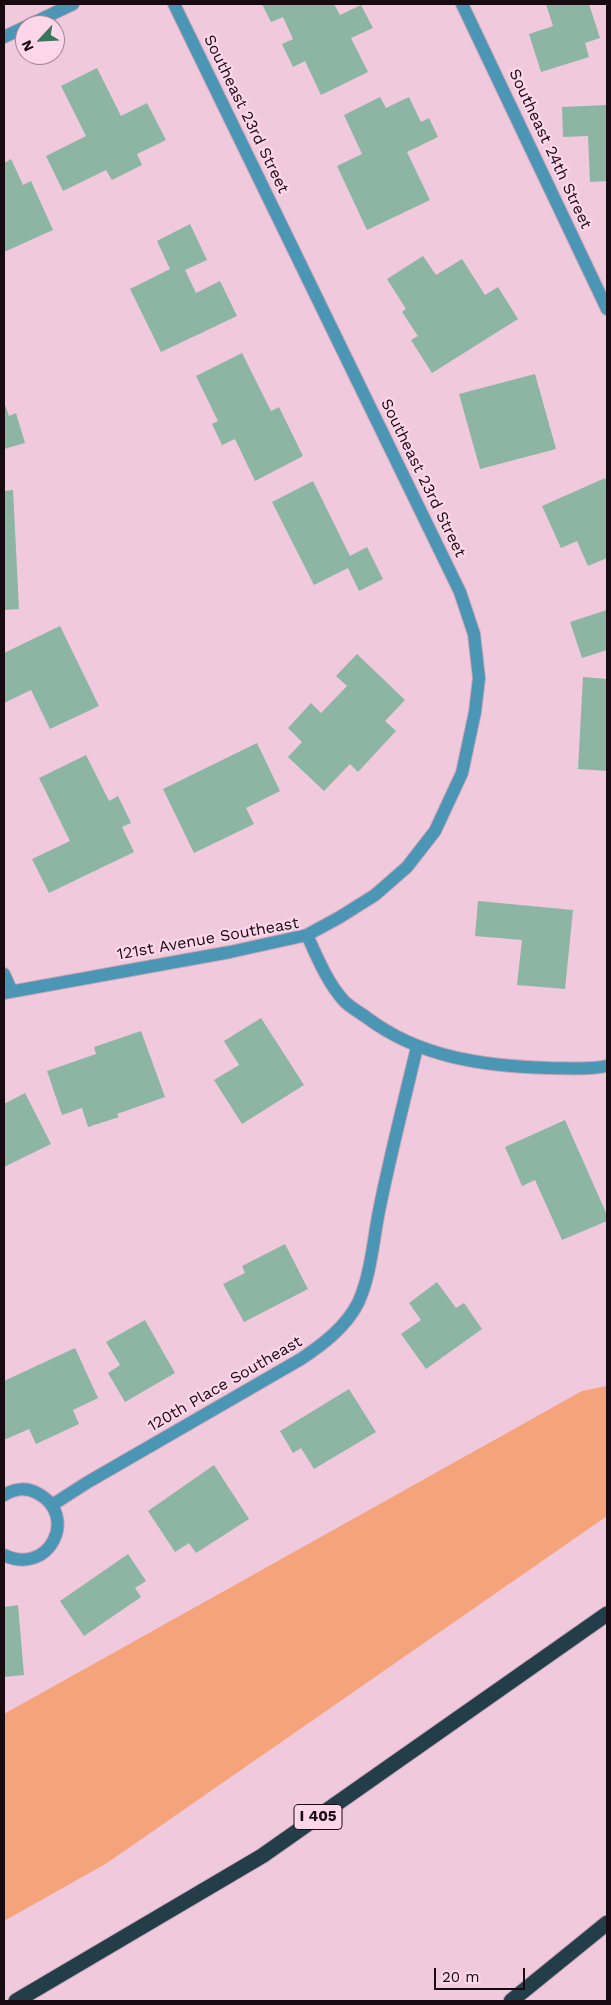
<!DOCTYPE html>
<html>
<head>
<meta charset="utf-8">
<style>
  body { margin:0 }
  #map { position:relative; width:611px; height:2005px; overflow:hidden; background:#f0c9dd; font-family:"Work Sans",sans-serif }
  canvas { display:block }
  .frame { position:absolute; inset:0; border:5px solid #170a11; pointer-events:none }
  .north { position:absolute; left:15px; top:15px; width:50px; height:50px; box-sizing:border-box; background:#fdd6ea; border:1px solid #a18493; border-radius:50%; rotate:245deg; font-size:14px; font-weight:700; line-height:20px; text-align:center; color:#170a11 }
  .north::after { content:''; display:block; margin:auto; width:18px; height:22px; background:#3a755e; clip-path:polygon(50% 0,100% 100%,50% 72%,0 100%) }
  .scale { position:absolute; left:434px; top:1968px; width:91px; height:22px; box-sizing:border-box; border:2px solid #170a11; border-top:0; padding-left:6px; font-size:15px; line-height:18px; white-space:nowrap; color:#170a11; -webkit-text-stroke:4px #fdd6ea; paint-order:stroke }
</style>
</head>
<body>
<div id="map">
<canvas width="611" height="2005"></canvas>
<div class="frame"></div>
<div class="north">N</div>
<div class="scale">20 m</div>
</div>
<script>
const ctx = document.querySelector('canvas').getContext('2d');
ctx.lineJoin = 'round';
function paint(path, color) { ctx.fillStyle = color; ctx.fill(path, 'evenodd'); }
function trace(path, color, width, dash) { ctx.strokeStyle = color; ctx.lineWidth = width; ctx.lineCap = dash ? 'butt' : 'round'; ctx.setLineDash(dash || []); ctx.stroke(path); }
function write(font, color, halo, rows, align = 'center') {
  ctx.font = font + ' "Work Sans",sans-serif'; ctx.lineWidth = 4.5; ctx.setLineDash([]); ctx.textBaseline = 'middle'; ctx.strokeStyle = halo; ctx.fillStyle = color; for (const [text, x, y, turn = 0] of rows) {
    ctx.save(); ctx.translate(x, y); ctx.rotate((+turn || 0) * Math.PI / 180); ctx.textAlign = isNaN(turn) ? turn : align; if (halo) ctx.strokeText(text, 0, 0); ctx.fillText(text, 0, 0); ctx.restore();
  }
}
const green = new Path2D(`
  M 607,1386 L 607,1516 L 107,1863 L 4,1921 L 4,1714 L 582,1391 Z`);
const building = new Path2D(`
  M 262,4 L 334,4 L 340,15 L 361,5 L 373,28 L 351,38 L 368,72 L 321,95 L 305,61 L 293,67 L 282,44 L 293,39 L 283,17 L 271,22 Z
  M 546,4 L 589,4 L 600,38 L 585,43 L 589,57 L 541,72 L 529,34 L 553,26 Z
  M 97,68 L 121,116 L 147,103 L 166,140 L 137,154 L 142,165 L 112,180 L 106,170 L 63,191 L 46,156 L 86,136 L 61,86 Z
  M 380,97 L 386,108 L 409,97 L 421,122 L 429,118 L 438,137 L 407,152 L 430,200 L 367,230 L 337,166 L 362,154 L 344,115 Z
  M 607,105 L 607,181 L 590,182 L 588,136 L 563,137 L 562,107 Z
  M 11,159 L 23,185 L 31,181 L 53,230 L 4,252 L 4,163 Z
  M 190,224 L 207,260 L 185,270 L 196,293 L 220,281 L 237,316 L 161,352 L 130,289 L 170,269 L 157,241 Z
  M 423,256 L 436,275 L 462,259 L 485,295 L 498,287 L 518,319 L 432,373 L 411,340 L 418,336 L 402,312 L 406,309 L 387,279 Z
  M 242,353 L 271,411 L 279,407 L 303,456 L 255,481 L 235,439 L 222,445 L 212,424 L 218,421 L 196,376 Z
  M 535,374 L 556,449 L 480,469 L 459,394 Z
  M 4,402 L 9,416 L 16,413 L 25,443 L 4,449 Z
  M 605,478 L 607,484 L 607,558 L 588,566 L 577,541 L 561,548 L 542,506 Z
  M 313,481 L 350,556 L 367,547 L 383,579 L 359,591 L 348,568 L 314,585 L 272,502 Z
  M 13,490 L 19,609 L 4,610 L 4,491 Z
  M 607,610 L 607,650 L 582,658 L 570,622 Z
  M 60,626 L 99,706 L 50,729 L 31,690 L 4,703 L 4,653 Z
  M 357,654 L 405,700 L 385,721 L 396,731 L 358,772 L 350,764 L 324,791 L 288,757 L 302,742 L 288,728 L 311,703 L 321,713 L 347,686 L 336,676 Z
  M 583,677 L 607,679 L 607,771 L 578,769 Z
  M 257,743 L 280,791 L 246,808 L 254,824 L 194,853 L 163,789 Z
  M 86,755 L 109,801 L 118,796 L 131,823 L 122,827 L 134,852 L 49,893 L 32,859 L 70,841 L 39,778 Z
  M 478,901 L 573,910 L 565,989 L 517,985 L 522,940 L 475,936 Z
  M 261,1018 L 304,1085 L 242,1124 L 214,1080 L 239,1065 L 224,1041 Z
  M 141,1031 L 165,1097 L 117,1114 L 119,1117 L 88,1127 L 82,1108 L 62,1115 L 47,1071 L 96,1054 L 94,1047 Z
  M 25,1093 L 51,1144 L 4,1167 L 4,1104 Z
  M 565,1120 L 607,1215 L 607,1221 L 562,1240 L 535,1180 L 522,1186 L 505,1147 Z
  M 285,1244 L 308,1289 L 244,1322 L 223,1284 L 245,1273 L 242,1266 Z
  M 437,1282 L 456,1308 L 464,1303 L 482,1329 L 426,1369 L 401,1334 L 421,1320 L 409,1303 Z
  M 145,1320 L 175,1373 L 125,1402 L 108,1373 L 120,1365 L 106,1342 Z
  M 75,1348 L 98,1398 L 73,1410 L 79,1424 L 36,1444 L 29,1429 L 4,1440 L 4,1381 Z
  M 349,1389 L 376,1432 L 314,1469 L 301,1448 L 293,1453 L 280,1431 Z
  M 214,1465 L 249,1519 L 196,1553 L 189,1543 L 175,1552 L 148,1511 Z
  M 128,1554 L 146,1581 L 135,1588 L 141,1597 L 84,1636 L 60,1601 Z
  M 18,1605 L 24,1675 L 4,1677 L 4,1607 Z`);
const street = new Path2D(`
  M 462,4 L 607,309
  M 29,25 L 73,4
  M 4,37 L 25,27
  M 307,935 C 317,957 327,982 344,1001 C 350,1007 359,1012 366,1017 C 420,1058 484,1066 550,1068 C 569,1068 589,1070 607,1066
  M 4,974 L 11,990
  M 4,993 L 230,952 L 307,935 L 340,917 L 375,895 L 407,867 L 435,831 L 462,773 L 475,712 L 479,678 L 474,634 L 460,592 L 174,4
  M 4,1495 C 14,1489 26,1487 37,1493 C 80,1515 49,1577 4,1555
  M 52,1505 L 88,1482 L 301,1359 C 322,1345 346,1327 358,1303 C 371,1275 373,1241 379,1211 C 390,1156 404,1102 417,1047`);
const highway = new Path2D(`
  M 16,2001 L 262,1856 L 607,1614
  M 511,2001 L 607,1923`);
const shields = [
  [318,1817,48]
];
const shieldNames = [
  ["I 405",318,1817]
];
const streetNames = [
  ["Southeast 23rd Street",246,114,64],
  ["Southeast 24th Street",550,149,65],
  ["Southeast 23rd Street",423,478,64],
  ["121st Avenue Southeast",208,939,-10],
  ["120th Place Southeast",225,1384,-30]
];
paint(green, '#f5a37b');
paint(building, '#8cb5a3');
trace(street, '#c9a7b8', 14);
trace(highway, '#c9a7b8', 17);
trace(street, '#4b96b4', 12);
trace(highway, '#233e49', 15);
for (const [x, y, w] of shields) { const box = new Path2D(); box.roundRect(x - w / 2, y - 12.5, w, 25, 4); ctx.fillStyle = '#fdd6ea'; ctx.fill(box); trace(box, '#170a11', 1); }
write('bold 15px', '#170a11', null, shieldNames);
write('16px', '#170a11', '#fdd6ea', streetNames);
</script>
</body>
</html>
